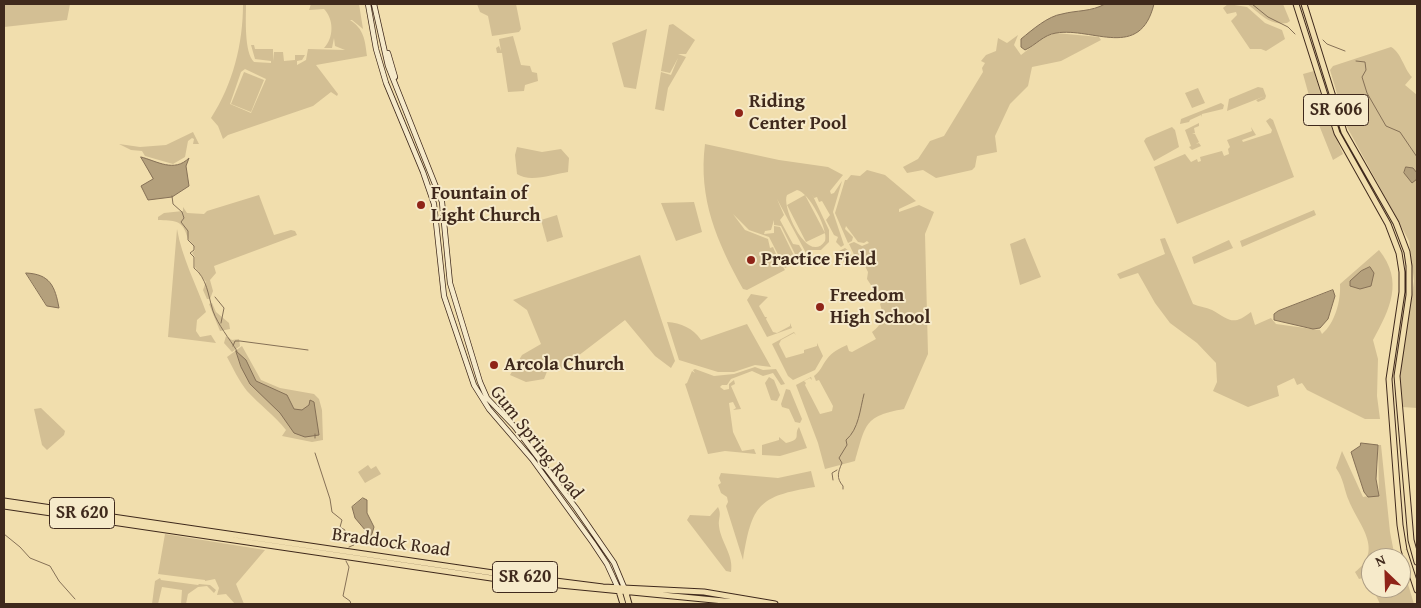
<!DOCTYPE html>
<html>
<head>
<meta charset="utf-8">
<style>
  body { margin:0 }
  #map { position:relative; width:1421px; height:608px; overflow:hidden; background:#f1dead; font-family:"Gentium Book Plus",serif }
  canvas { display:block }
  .frame { position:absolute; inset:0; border:5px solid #3f291c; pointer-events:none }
  .north { position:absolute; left:1361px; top:548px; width:50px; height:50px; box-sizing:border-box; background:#f6eaca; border:1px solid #ad9d84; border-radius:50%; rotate:336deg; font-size:14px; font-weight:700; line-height:20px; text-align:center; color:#3f291c }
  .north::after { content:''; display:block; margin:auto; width:18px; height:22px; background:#8f2418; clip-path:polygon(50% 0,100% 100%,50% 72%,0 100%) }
</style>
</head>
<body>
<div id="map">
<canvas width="1421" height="608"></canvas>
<div class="frame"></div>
<div class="north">N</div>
</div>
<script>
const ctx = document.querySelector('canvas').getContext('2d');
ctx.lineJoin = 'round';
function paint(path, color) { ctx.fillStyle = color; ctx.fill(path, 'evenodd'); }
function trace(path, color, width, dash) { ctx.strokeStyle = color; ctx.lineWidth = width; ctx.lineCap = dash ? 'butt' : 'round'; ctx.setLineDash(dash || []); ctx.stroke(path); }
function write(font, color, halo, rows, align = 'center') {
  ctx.font = font + ' "Gentium Book Plus",serif'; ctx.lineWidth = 4; ctx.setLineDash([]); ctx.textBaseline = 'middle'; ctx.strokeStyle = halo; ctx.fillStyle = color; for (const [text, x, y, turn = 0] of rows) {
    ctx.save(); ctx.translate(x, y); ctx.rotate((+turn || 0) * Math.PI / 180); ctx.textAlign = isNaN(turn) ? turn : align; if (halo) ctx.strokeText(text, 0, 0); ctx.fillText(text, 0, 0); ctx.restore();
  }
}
const green = new Path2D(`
  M 4,4 L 70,4 L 67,20 L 4,27 Z
  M 243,4 L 246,4 C 246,18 244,52 254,62 L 271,63 L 271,61 L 255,59 L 251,45 L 254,45 L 255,49 L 273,49 L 273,61 L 274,52 L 283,52 L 284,61 L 295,60 L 295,55 L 305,55 L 302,60 L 297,61 L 297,65 L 306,60 L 308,49 L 345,50 L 335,46 L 334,38 L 332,48 L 324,48 C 334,38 334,19 324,9 L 309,10 L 311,4 L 359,4 L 363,29 L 352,20 L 350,20 C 364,29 365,40 367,56 L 316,65 L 338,94 L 337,96 L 331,92 L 313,106 L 228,135 L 223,139 L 218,126 L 211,118 C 233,84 243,44 243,4 ZM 245,69 L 266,79 L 251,113 L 230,104 L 241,72 Z
  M 477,4 L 516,4 L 521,29 L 519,32 L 492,36 L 488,16 L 480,12 Z
  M 1228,4 L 1247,7 L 1265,23 L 1282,30 L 1285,39 L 1266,51 L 1261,49 L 1250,49 L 1231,21 L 1237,15 L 1236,12 L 1227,14 L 1223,8 Z
  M 1247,4 L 1283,4 L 1290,21 L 1287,23 C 1269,26 1260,13 1247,4 Z
  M 673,24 L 695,40 L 686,54 L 678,54 L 686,57 L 668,88 L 664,111 L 655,109 L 661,72 L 671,75 L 678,58 L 670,73 L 661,71 L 669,25 Z
  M 647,29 L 636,89 L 624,87 L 612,43 Z
  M 1056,33 L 1099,37 L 1101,40 L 1061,61 L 1032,67 L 1028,86 L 1010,104 L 995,136 L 997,152 L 977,156 L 975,167 L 972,170 L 936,178 L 923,170 L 907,173 L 903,167 L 918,159 L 930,141 L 944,136 L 983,72 L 982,68 L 985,63 L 981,61 L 986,55 L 996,51 L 998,38 L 1007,43 L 1018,35 L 1014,45 L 1021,55 L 1044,37 Z
  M 513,36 L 521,65 L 530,66 L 532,72 L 537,73 L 538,81 L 525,85 L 524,91 L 508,92 L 502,53 L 497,53 L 496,48 L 499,46 L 501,51 L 499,39 Z
  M 1391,47 C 1401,52 1404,69 1412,77 L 1405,85 L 1417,95 L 1417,408 L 1402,407 L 1399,380 L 1414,281 L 1409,241 L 1347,127 L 1330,70 L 1333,66 Z
  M 1314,71 L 1326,114 L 1343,154 L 1333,160 L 1313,110 L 1303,74 Z
  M 244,72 L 264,80 L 251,112 L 231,104 Z
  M 1258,87 L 1263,88 L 1266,96 L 1265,99 L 1258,102 L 1256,100 L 1265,96 L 1227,111 L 1229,99 Z
  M 1198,88 L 1205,103 L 1192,108 L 1185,93 Z
  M 1221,103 L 1224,105 L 1223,109 L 1202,114 L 1201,117 L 1201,115 L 1190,120 L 1189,122 L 1180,124 L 1181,119 Z
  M 1270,118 L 1273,120 L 1294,177 L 1177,224 L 1154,167 L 1185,154 L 1191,162 L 1197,159 L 1198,162 L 1201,161 L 1200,157 L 1222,151 L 1224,156 L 1229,154 L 1228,149 L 1230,147 L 1227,140 L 1252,131 L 1251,127 L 1256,135 L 1242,140 L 1243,142 L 1271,133 L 1272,130 L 1266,121 Z
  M 1199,123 L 1199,126 L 1194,128 L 1195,133 L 1192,134 L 1195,134 L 1199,142 L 1196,144 L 1199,143 L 1201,146 L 1192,150 L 1189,147 L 1191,146 L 1185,130 Z
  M 1172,127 L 1175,130 L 1179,147 L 1154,161 L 1144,141 L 1146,138 Z
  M 193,132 L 199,144 L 193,144 L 194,139 L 192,138 L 188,141 L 185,157 L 173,164 L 145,156 L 142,151 L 131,150 L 119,144 L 140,147 L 166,145 Z
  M 705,144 L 779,160 L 828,167 L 843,175 L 830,191 L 831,194 L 834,193 L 842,181 L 833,212 L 844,245 L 841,247 L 836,242 L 838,237 L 834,235 L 826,220 L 830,215 L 822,201 L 819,202 L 817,197 L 814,198 L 812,194 L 829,230 L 829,242 L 821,250 L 809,250 L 806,253 L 777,199 L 784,215 L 780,220 L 793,244 L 799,245 L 802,250 L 797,258 L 781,226 L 774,225 L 774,220 L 771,230 L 765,231 L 764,234 L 774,233 L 774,226 L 780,227 L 797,262 L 785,268 L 769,237 L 749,230 L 733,214 L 745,230 L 768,239 L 770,248 L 773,247 L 778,259 L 776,260 L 778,263 L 780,262 L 785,270 L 747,290 L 743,289 C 717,242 698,199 705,144 ZM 797,190 C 809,192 829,230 825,241 C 808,266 781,207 787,195 Z
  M 517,147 L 542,152 L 561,149 L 569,158 L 568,172 C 553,174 530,183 517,174 L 515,155 Z
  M 867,170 L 885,175 L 916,201 L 899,209 L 899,212 L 919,205 L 934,212 L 925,234 L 928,354 L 904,409 C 864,416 866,424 855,461 L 825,469 L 818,443 L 796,385 L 811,377 L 812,380 L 810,378 L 804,381 L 806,383 L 805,385 L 820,414 L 832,411 L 833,406 L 819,380 L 816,381 L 814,376 C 821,371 822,365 827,359 C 832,352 840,348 847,345 L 849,351 L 852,352 L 876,339 L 872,332 C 883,324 884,316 880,304 L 882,302 L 867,279 L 868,272 L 865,266 L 858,263 L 849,244 L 854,242 L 862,246 L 869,243 L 867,241 L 864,243 L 858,242 L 846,226 L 845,229 L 853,237 L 852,241 L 848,243 L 835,213 L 845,180 L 847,180 L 851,175 L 860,176 Z
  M 259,195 L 274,235 L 291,230 L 295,231 L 297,235 L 214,266 L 216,273 L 210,280 L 213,291 L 210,299 L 207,299 L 203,290 L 206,282 L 195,267 L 195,257 L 192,253 L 195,250 C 194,243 189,242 187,236 C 182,219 174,221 158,220 L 158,217 L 164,213 L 183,211 L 183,207 L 187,213 L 204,214 L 207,211 Z
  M 805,195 L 825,233 L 806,242 L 787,205 Z
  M 694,202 L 702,232 L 676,241 L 661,203 Z
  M 1314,210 L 1316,215 L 1242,247 L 1240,241 Z
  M 557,215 L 563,237 L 547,242 L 541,220 Z
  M 177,229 C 182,258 196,284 206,312 L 197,320 L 196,331 L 200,337 L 211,335 L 216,343 L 168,337 Z
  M 1025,238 L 1041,277 L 1020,285 L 1010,244 Z
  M 1165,238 L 1193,304 C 1199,307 1206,307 1212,310 C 1229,319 1232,327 1251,312 L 1255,325 L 1271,318 L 1276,324 L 1320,330 L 1322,334 C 1335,323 1341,301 1340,284 L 1379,250 C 1404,281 1390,309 1373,340 L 1378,359 L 1377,396 L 1380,419 L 1365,419 L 1307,390 L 1302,383 L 1297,385 L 1294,378 L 1277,386 L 1279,396 L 1248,407 L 1213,391 L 1217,382 L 1216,363 L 1197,343 L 1170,323 L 1155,303 L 1138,273 L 1120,279 L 1117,274 L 1165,254 L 1160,239 Z
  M 1229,240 L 1233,248 L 1194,264 L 1192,257 Z
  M 845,248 L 849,251 L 856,263 L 854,266 L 846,265 L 841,258 L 844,253 L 839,251 Z
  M 640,255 L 675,361 L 671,368 L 655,356 L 625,320 L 561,369 L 552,359 L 544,379 L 526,382 L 510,375 L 522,355 L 541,344 L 527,310 L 513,300 Z
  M 751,294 L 768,297 L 759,306 L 765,317 L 767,317 L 766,319 L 773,332 L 777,333 L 790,326 L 790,323 L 792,328 L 767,337 L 747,300 Z
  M 212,303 L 216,312 L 229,323 L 230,329 L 220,331 L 209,304 Z
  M 667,322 C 681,323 693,328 701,340 L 747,324 L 771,367 L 755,365 L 734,372 L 718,372 L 679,360 Z
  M 794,332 L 796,335 L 794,333 L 781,340 L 779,344 L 786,358 L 804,353 L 804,350 L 817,346 L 817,343 L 823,356 L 815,370 L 793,380 L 788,376 L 772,344 Z
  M 226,336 L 232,340 L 239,339 L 240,346 L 232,352 L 224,343 Z
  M 242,346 L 261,380 L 280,388 L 314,394 L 319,399 L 322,410 L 323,440 L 312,442 L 282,436 L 286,430 C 274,415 260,405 247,391 C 239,381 233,368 227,357 Z
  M 755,367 L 763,370 L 776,369 L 785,384 L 781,385 L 773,373 L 763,376 L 752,371 L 731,379 L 727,385 L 722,385 L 720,387 L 724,390 L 729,389 L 729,384 L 734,380 L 735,384 L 731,386 L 741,409 L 733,410 L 736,408 L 733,402 L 729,403 L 733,432 L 742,451 L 754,449 L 756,454 L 725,451 L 708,454 L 685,384 L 687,383 L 692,371 L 695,373 L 693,370 L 695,369 L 714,376 L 734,374 Z
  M 769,377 L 774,380 L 780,395 L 777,401 L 771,400 L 765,383 Z
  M 786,389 L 790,390 L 802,419 L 800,423 L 795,422 L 789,409 L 782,407 L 781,404 Z
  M 41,408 L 65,431 L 64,435 L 47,450 L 42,445 L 34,409 Z
  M 799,427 L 807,448 L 780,456 L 762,455 L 762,445 L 779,440 L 779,437 L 786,443 C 803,439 793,435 799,427 Z
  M 1378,445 L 1381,445 L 1390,532 L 1395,558 L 1371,558 L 1371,576 L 1359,579 L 1355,572 C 1385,550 1358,524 1349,501 C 1344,490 1344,479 1336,468 L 1342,451 L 1363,497 L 1379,494 Z
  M 368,465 L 371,469 L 376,466 L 381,474 L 365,483 L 358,472 Z
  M 811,471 L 815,487 C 758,496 752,505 743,560 L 726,506 L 728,502 L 727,497 L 721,493 L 718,485 L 721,483 L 719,478 L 721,473 L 778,478 Z
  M 718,507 C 722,515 718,518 719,526 C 721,543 734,555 731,572 L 726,571 L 687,520 L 690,515 L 710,516 Z
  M 165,534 L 265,550 L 236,584 L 244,604 L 235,604 L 226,594 L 217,595 L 219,588 L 215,579 L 205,581 L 205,580 L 158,574 Z
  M 160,578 L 161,580 L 198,585 L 199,584 L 210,585 L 216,590 L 214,593 L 207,586 L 198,587 L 188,594 L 186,604 L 181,604 L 182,590 L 162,587 L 158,604 L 152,604 L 155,581 Z
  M 1407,581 L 1414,604 L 1380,604 L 1374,591 L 1385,588 L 1401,588 L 1401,583 Z`);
const water = new Path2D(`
  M 1105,4 L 1154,4 C 1140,61 1093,27 1056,33 C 1043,35 1036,45 1025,50 L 1021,47 L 1021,39 C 1032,30 1048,16 1062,14 C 1077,10 1091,12 1105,4 Z
  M 141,157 C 157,161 174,173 189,158 L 186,166 L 189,186 L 172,197 L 148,200 L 141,186 L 153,179 Z
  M 1406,167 L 1413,168 L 1417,173 L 1417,179 L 1412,183 L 1404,173 Z
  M 1370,267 L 1374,273 L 1371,286 L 1360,289 L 1350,286 L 1350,281 L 1361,271 Z
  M 26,273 C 50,274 55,286 59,308 L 47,306 Z
  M 1333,290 L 1335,296 L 1328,319 L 1320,328 L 1313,329 L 1274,320 L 1274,314 L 1278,311 Z
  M 236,351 L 246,360 L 256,381 L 287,395 L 294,409 L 302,410 L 309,405 L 310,400 L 314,402 L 319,435 L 305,437 L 294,433 L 280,413 L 250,384 L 241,367 Z
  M 1361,443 L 1378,445 L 1376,479 L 1379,496 L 1368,497 L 1364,492 L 1351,452 L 1360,446 Z
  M 363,498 L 367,500 L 367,513 L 374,527 L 371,537 L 355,518 L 352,507 Z`);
const stream = new Path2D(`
  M 1252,4 L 1268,17 L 1288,27 L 1295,34
  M 1323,40 L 1327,44 L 1345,51
  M 1356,61 L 1365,62 L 1366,70 L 1362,77 L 1367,93 L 1386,126 L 1400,132 L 1417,157
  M 172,196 L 173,204 L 182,212 L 184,218 L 181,222 L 188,231 L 188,240 L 194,246 L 194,250 L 190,253 L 194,257 L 194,268 C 207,278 208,295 213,311 C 218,325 229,338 237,351
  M 215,297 L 224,308 L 221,323
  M 233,346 L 235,341 L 240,341 L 308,350
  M 315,434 L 315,438
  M 315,453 L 330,499 L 332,512 L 342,520 L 340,527 L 345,530 L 344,536 L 350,537 L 354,545 L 349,547
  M 833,480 L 832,473 L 837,470
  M 843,489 L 843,486 C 836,478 838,472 842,463 L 839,458 L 847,445 L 846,440 C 859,429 860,409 864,394
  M 4,534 L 20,547 L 30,558 L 50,566 L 59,581 L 75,599
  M 346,561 L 349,567 L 343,596 L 350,601 L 351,604`);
const secondary = new Path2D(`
  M 368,4 L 376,49 L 386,83 L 423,172 L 434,204 L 444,296 L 474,385 L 489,409 L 532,459 L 593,543 L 607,564 L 618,588
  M 374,4 L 388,66 L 442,202 L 450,283 L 480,382 L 487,398 L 514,426 L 576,508 L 614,563 L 624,587
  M 388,53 L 395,77`);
const primary = new Path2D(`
  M 1296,4 L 1337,133 L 1388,224 L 1399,253 L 1402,272 L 1402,292 L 1389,379 L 1400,525 L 1404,550 L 1417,590
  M 1304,4 L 1344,132 L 1396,223 L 1407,252 L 1409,266 L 1409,295 L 1397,376 L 1411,540 L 1417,562
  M 4,501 L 500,574 L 603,587 L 704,592 L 775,604
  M 4,506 L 498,579 L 755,604
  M 625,590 L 629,604
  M 619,591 L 623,604`);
const markers = [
  [739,113,5,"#8f2418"],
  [421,205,5,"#8f2418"],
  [751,260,5,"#8f2418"],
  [820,307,5,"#8f2418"],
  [494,365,5,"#8f2418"]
];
const shields = [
  [1336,110,65],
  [82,513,65],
  [525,577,65]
];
const shieldNames = [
  ["SR 606",1336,110],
  ["SR 620",82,513],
  ["SR 620",525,577]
];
const poiNames = [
  ["Riding",749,102],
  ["Center Pool",749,124],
  ["Fountain of",431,194],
  ["Light Church",431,216],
  ["Practice Field",761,260],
  ["Freedom",830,296],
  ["High School",830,318],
  ["Arcola Church",504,365]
];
const streetNames = [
  ["Gum Spring Road",536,443,52],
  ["Braddock Road",391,543,8]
];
paint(green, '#d3bf94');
paint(water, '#b4a07c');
trace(water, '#857056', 1);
trace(stream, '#857056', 1);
trace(secondary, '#3f291c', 6);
trace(primary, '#3f291c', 7);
trace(secondary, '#f6eaca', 4.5);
trace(primary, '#f1dead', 5);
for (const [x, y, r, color] of markers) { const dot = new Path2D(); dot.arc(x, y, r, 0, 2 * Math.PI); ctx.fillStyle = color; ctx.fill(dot); trace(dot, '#f6eaca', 2); }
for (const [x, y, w] of shields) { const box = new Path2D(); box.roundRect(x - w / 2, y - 15.5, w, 31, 4); ctx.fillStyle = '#f6eaca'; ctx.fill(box); trace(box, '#3f291c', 1); }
write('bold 18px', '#3f291c', null, shieldNames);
write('bold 19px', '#3f291c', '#f6eaca', poiNames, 'left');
write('19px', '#3f291c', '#f6eaca', streetNames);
</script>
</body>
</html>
